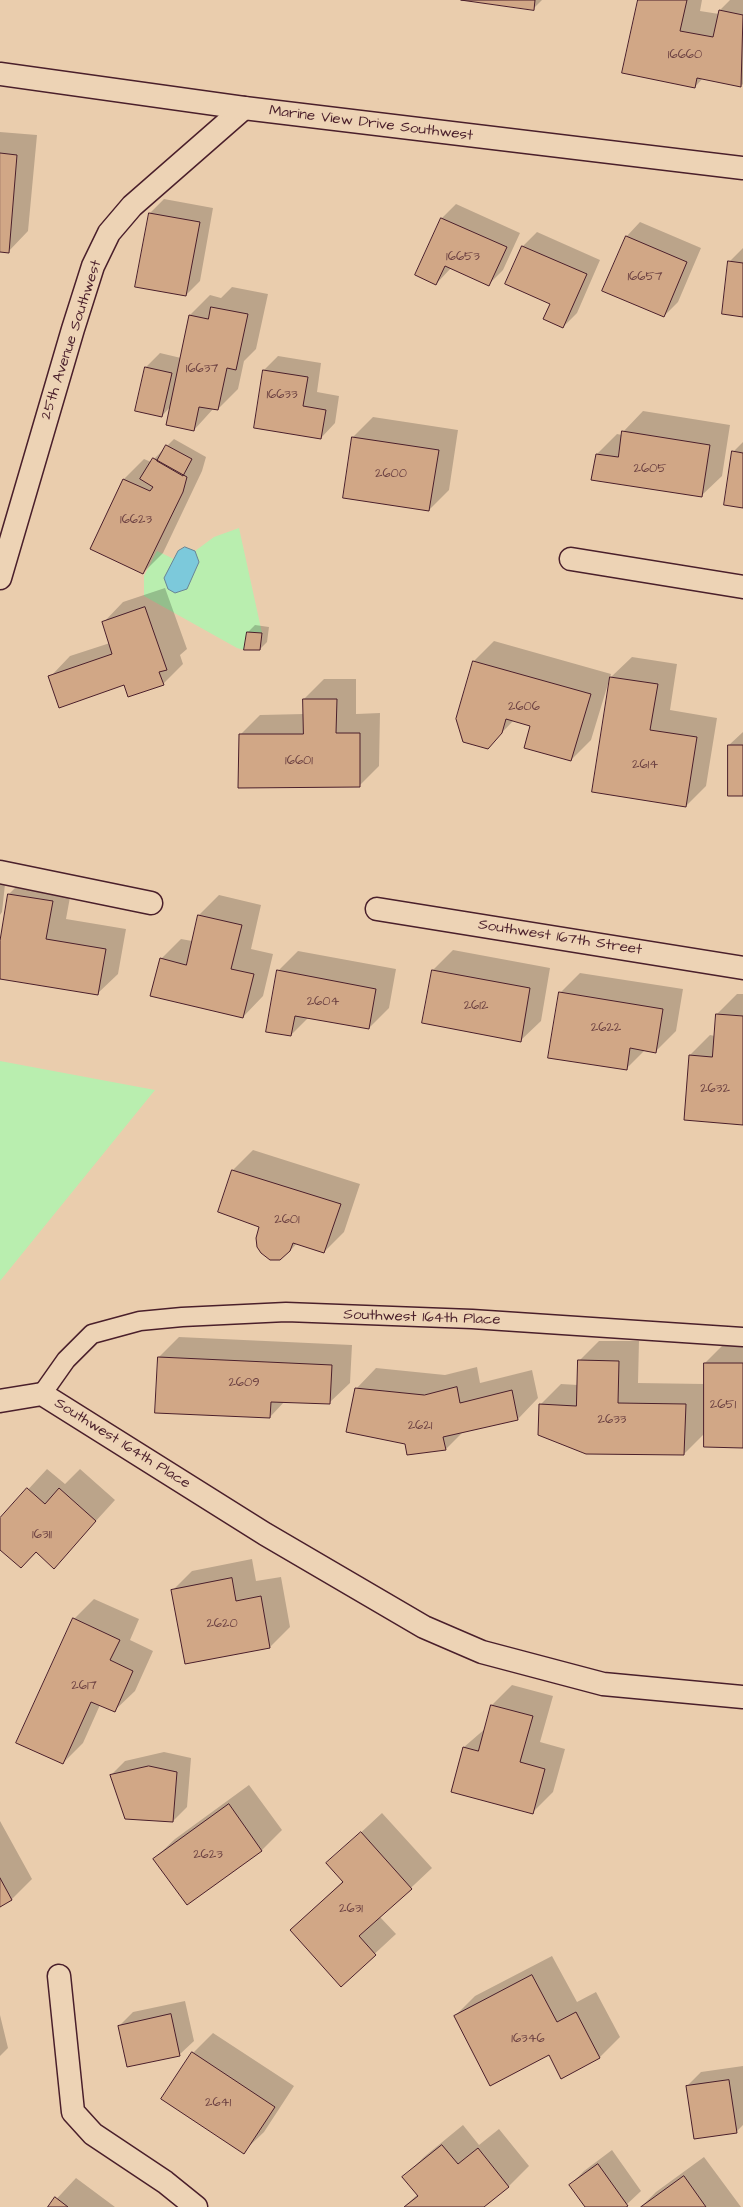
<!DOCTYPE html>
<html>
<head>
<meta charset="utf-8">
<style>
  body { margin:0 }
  canvas { display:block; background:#eacdad }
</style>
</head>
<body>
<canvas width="743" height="2207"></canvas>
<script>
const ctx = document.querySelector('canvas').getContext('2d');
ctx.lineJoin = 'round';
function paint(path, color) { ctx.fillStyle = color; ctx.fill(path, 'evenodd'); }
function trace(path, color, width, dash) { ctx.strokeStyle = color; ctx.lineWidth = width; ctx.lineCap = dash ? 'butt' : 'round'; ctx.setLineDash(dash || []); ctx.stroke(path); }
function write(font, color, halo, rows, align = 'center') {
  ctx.font = font + ' "Architects Daughter",sans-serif'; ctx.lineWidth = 3; ctx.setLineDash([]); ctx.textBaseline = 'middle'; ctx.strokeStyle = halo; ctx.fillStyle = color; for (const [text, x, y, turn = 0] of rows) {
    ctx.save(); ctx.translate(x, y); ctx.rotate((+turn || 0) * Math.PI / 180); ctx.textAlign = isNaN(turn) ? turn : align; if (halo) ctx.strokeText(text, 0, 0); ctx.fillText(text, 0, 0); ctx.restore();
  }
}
const green = new Path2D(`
  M 239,528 L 262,633 L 247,632 L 244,650 L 237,648 L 144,596 L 144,576 L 157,551 L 174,559 L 164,578 L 175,593 L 187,589 L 199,562 L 195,551 L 214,537 Z
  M 0,1061 L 155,1090 L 0,1281 Z`);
const water = new Path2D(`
  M 185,547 L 195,551 L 199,562 L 187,589 L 175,593 L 168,589 L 164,578 L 178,551 Z`);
const shadow = new Path2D(`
  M 469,0 L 542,0 L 534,8 Z
  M 639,0 L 702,0 L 700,11 L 719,14 L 719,11 L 730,0 L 743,0 L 743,84 L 741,86 L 703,78 L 695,87 Z
  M 0,132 L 37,135 L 28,231 L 8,252 L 0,251 Z
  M 164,199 L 213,208 L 200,281 L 186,295 L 150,213 Z
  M 456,204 L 520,233 L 503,270 L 489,284 L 451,268 L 436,284 L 416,275 L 442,218 Z
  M 640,222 L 701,248 L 678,302 L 664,316 L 626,237 Z
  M 537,232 L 600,260 L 577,313 L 563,327 L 552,304 L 507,284 L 523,246 Z
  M 743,248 L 743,316 L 729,262 Z
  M 232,287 L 268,294 L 256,349 L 244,361 L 238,389 L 218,409 L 214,408 L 194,430 L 170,407 L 162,416 L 146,367 L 160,353 L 181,358 L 190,315 L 210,295 L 221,298 Z
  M 278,356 L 321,363 L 317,392 L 339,396 L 335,423 L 321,438 L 264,370 Z
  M 643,411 L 730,425 L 722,476 L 701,496 L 597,454 L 617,434 L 622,435 L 623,432 Z
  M 373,417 L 458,430 L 449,490 L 429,510 L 344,497 L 353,437 Z
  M 174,439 L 206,457 L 202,471 L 163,553 L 143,573 L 91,548 L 124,479 L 144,459 L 151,462 Z
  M 743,442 L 743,507 L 733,452 Z
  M 165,588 L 187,649 L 180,655 L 183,664 L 163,684 L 50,677 L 70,656 L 110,643 L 103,623 L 123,602 Z
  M 255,625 L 269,627 L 267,642 L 260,649 L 245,649 L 248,632 Z
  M 494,641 L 611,674 L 591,740 L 571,760 L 532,725 L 514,720 L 487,748 L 474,661 Z
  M 632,657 L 677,664 L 670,710 L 717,718 L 706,786 L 686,806 L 593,791 L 611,677 Z
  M 324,679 L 356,679 L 356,714 L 380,713 L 379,766 L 359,786 L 240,735 L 260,715 L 304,714 L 304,699 Z
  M 743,732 L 743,795 L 729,745 Z
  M 0,874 L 6,875 L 2,912 L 0,915 Z
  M 29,874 L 73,881 L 66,919 L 126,929 L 118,974 L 97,994 L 0,978 L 0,947 L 9,894 Z
  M 219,895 L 261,905 L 251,949 L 273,954 L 263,996 L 243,1017 L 161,959 L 181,939 L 192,941 L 199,915 Z
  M 453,950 L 550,968 L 541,1021 L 520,1041 L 423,1023 L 433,970 Z
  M 298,951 L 396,969 L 389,1008 L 369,1028 L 309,1017 L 291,1035 L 278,971 Z
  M 580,973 L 683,989 L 676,1031 L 656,1051 L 645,1050 L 626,1069 L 560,993 Z
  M 737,994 L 743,994 L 743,1124 L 690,1055 L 710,1035 L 715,1036 L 717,1014 Z
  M 253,1150 L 360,1184 L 344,1232 L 324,1252 L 297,1243 L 290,1251 L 261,1226 L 219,1212 L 233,1170 Z
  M 179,1337 L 352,1345 L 350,1383 L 329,1403 L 285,1401 L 270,1417 L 156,1412 L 159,1357 Z
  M 599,1341 L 639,1341 L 638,1383 L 705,1384 L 705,1363 L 725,1343 L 743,1343 L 743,1447 L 705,1433 L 684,1454 L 540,1405 L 561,1384 L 578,1385 L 579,1361 Z
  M 477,1367 L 480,1383 L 532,1370 L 538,1398 L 518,1419 L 463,1432 L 446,1449 L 406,1443 L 356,1389 L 376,1368 L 445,1375 Z
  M 47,1469 L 65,1484 L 80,1469 L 115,1500 L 54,1567 L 37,1552 L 21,1567 L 0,1549 L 0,1520 Z
  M 252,1559 L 256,1581 L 281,1577 L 290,1627 L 270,1647 L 186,1663 L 172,1591 L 192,1571 Z
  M 94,1599 L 139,1619 L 130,1640 L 153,1651 L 135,1691 L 114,1711 L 100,1705 L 83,1743 L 63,1763 L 74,1619 Z
  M 512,1685 L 553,1696 L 540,1742 L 565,1749 L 553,1792 L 533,1812 L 464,1747 L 486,1728 L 492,1705 Z
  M 164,1752 L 191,1758 L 187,1807 L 173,1821 L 111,1775 L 125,1761 Z
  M 249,1785 L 282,1830 L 262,1850 L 187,1904 L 154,1859 L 175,1839 Z
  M 382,1813 L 432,1868 L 380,1917 L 396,1934 L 341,1985 L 291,1930 L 343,1881 L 328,1863 Z
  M 0,1821 L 32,1879 L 12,1899 L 0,1906 Z
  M 552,1956 L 577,2002 L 596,1992 L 620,2037 L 600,2057 L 562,2078 L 550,2054 L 455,2016 L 475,1996 Z
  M 185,2001 L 194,2041 L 179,2055 L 119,2026 L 133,2012 Z
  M 0,2015 L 8,2048 L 0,2056 Z
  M 213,2033 L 294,2086 L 264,2132 L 243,2152 L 193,2053 Z
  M 743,2066 L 743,2125 L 736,2132 L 687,2086 L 701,2072 Z
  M 463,2125 L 479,2145 L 499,2129 L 529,2166 L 509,2186 L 482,2207 L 404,2207 L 418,2194 L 404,2177 L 424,2157 Z
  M 612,2150 L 641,2191 L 624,2207 L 586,2207 L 570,2185 L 584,2171 Z
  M 704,2157 L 741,2207 L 641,2207 L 656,2192 Z
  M 76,2178 L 115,2207 L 49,2207 Z`);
const building = new Path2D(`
  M 461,0 L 535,0 L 534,10 Z
  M 638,0 L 687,0 L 680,31 L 713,37 L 719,10 L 743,15 L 741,87 L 697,78 L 695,88 L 622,73 Z
  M 0,153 L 17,155 L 9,253 L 0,252 Z
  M 149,213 L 200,222 L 186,296 L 135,287 Z
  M 441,218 L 507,247 L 489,286 L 445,266 L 436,285 L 415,275 Z
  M 626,236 L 687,262 L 664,317 L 602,291 Z
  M 522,246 L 587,274 L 563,328 L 543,319 L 550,304 L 505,284 Z
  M 728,261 L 743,263 L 743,317 L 722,314 Z
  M 211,307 L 248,314 L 236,370 L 227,368 L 218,410 L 199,407 L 194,431 L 166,425 L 189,315 L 208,319 Z
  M 145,367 L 172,373 L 162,417 L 135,411 Z
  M 263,370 L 308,377 L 303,406 L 326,410 L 321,439 L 254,428 Z
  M 622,431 L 710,445 L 702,497 L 591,480 L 596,454 L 618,457 Z
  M 352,437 L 439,450 L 429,511 L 343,498 Z
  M 166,445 L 192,459 L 183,476 L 157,461 Z
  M 732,451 L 743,453 L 743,508 L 724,505 Z
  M 153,458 L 187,477 L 183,492 L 143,574 L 90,549 L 123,479 L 150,491 L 153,487 L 140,479 Z
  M 145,607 L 167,670 L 159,672 L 164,685 L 128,697 L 124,685 L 59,708 L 48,676 L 112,654 L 102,622 Z
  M 247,632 L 262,633 L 260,650 L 244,650 Z
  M 473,661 L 591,694 L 571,761 L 524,748 L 530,726 L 506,719 L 502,733 L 488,749 L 463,742 L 456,719 Z
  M 610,677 L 658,684 L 650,730 L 697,737 L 686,807 L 592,792 Z
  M 303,699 L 337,699 L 336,733 L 360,733 L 360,787 L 238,788 L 239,734 L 303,734 Z
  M 728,745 L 743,745 L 743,796 L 728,796 Z
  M 8,894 L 53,901 L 46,939 L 106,949 L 98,995 L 0,979 L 0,941 Z
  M 198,915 L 242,925 L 231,969 L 254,974 L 243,1018 L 150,996 L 160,958 L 186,965 Z
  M 277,970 L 376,989 L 369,1029 L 295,1016 L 291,1036 L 266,1032 Z
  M 432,970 L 530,988 L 521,1042 L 422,1023 Z
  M 559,992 L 663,1009 L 656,1053 L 630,1048 L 627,1070 L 548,1058 Z
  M 716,1014 L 743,1016 L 743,1125 L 684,1120 L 689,1055 L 712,1057 Z
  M 232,1170 L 341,1204 L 324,1253 L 293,1243 L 290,1251 L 280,1260 L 270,1260 L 261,1253 L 257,1247 L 256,1238 L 259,1227 L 218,1212 Z
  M 158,1357 L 332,1365 L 330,1404 L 271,1402 L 270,1418 L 155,1413 Z
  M 578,1360 L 619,1361 L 618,1403 L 686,1404 L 684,1455 L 586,1454 L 538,1435 L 539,1404 L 576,1406 Z
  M 704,1363 L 743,1363 L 743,1448 L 704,1447 Z
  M 457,1387 L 460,1403 L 512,1390 L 518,1420 L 443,1437 L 446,1450 L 407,1455 L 405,1444 L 346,1432 L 355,1388 L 424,1395 Z
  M 27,1488 L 45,1504 L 59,1488 L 96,1521 L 54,1569 L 36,1552 L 21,1568 L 0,1550 L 0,1518 Z
  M 232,1578 L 236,1601 L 261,1596 L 270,1648 L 185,1664 L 171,1590 Z
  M 73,1618 L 120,1640 L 110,1660 L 133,1671 L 115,1712 L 91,1702 L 63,1764 L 16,1743 Z
  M 491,1705 L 533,1716 L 520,1762 L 545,1769 L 533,1814 L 451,1792 L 463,1747 L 478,1751 Z
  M 149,1766 L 177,1772 L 173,1822 L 125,1819 L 110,1775 Z
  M 229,1804 L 262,1851 L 187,1905 L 153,1859 Z
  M 361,1832 L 412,1889 L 359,1936 L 376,1955 L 341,1987 L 290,1930 L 343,1882 L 326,1863 Z
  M 0,1878 L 12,1900 L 0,1907 Z
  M 532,1975 L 557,2022 L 576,2012 L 600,2058 L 561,2079 L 549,2055 L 490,2086 L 454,2016 Z
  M 171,2014 L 180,2056 L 127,2067 L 118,2026 Z
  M 192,2052 L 275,2107 L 244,2154 L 161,2099 Z
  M 729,2080 L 737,2133 L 694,2139 L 686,2086 Z
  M 442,2145 L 458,2164 L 478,2148 L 509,2187 L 484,2207 L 404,2207 L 418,2196 L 402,2177 Z
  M 598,2164 L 628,2206 L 626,2207 L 585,2207 L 569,2185 Z
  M 684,2176 L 706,2207 L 641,2207 Z
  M 55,2197 L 68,2207 L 48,2207 Z`);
const service = new Path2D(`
  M 42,1394 L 66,1360 L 92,1334 L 140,1321 L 182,1317 L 286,1312 L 472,1319 L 743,1337`);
const minor = new Path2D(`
  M 571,559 L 743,587
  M 0,578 L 73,329 L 93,266 L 109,233 L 132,206 L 244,108
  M 0,872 L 151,903
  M 377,909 L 743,968
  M 0,1401 L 42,1394 L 265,1534 L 424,1627 L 482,1652 L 603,1684 L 743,1697
  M 59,1976 L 73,2112 L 93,2134 L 165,2182 L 196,2207`);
const tertiary = new Path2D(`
  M 0,74 L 244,108 L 743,168`);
const numberNames = [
  ["16660",685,55],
  ["16653",463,257],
  ["16657",645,277],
  ["16637",202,369],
  ["16633",282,395],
  ["2605",650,469],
  ["2600",391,474],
  ["16623",136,520],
  ["2606",524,707],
  ["16601",299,761],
  ["2614",645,765],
  ["2604",323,1002],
  ["2612",476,1006],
  ["2622",606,1028],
  ["2632",715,1089],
  ["2601",287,1220],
  ["2609",244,1383],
  ["2651",723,1405],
  ["2633",612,1420],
  ["2621",420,1426],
  ["16311",42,1535],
  ["2620",222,1624],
  ["2617",84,1686],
  ["2623",208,1855],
  ["2631",351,1909],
  ["16346",528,2039],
  ["2641",218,2103]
];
const streetNames = [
  ["Marine View Drive Southwest",371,124,7],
  ["25th Avenue Southwest",72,340,-72],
  ["Southwest 167th Street",560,938,9],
  ["Southwest 164th Place",422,1318,2],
  ["Southwest 164th Place",122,1444,32]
];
paint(green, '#b9eeaf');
paint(water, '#7cc9db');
trace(water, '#688595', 1);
paint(shadow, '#0003');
paint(building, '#d1a786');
trace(building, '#4a1f2b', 1);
trace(service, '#4a1f2b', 21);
trace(minor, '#4a1f2b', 25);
trace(tertiary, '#4a1f2b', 25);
trace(service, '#edd3b5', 18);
trace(minor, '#edd3b5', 22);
trace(tertiary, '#edd3b5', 22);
write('13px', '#6c4142', null, numberNames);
write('15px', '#4a1f2b', '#edd3b5', streetNames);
</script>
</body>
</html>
